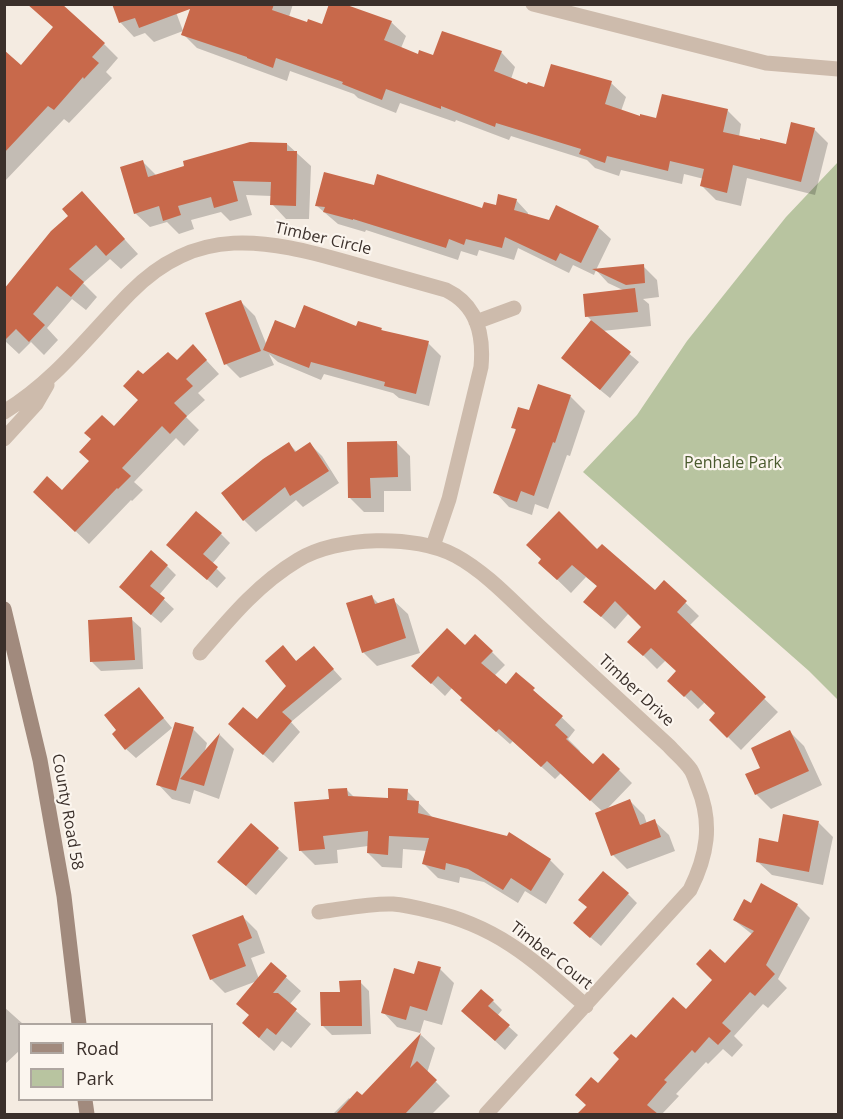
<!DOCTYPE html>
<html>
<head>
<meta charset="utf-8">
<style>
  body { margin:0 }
  #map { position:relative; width:843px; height:1119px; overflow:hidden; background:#f4ebe1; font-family:"Open Sans",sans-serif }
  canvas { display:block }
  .frame { position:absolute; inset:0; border:6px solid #3b302b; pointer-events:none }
  .legend { position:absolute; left:18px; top:1023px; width:195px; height:78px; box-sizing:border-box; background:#fbf5ee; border:2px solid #aea6a0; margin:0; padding:8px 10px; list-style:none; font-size:18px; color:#3b302b }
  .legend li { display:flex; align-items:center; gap:12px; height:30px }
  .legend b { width:30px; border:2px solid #aea6a0 }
</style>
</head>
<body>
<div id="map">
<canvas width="843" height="1119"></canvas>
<div class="frame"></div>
<ul class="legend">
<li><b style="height:8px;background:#a18a7d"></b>Road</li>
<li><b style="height:16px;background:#b8c4a0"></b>Park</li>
</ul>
</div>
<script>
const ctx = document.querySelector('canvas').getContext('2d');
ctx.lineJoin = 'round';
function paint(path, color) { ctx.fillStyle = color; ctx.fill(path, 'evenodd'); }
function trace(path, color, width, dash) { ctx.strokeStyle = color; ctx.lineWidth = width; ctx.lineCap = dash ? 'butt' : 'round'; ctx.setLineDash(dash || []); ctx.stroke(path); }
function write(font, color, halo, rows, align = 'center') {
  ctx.font = font + ' "Open Sans",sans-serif'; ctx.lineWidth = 4.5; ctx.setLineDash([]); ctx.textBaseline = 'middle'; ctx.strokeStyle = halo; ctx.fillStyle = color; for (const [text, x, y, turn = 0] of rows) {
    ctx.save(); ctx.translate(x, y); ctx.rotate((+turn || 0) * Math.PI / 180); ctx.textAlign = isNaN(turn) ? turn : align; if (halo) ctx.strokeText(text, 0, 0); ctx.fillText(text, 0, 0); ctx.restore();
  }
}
const green = new Path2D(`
  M 838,162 L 838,700 L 809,671 L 583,472 L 637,415 L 687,341 L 786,217 Z`);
const shadow = new Path2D(`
  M 173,4 L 183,31 L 154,42 L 145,33 L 134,37 L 120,22 Z
  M 193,4 L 293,4 L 289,17 L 308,23 L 323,26 L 391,22 L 406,36 L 401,48 L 418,56 L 434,57 L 501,52 L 515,67 L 511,79 L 528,86 L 545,89 L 611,83 L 626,97 L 621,111 L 641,118 L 657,120 L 727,110 L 741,124 L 739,137 L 787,146 L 814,129 L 828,143 L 815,195 L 747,178 L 741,206 L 716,200 L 702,186 L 704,179 L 684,174 L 682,184 L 621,170 L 619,176 L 595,168 L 587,160 L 511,136 L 509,140 L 456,120 L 455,122 L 400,103 L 396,113 L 358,98 L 354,94 L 290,71 L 287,81 L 197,48 L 183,34 Z
  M 104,44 L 118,58 L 106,72 L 112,78 L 69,123 L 64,119 L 4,182 L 4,52 L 21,67 Z
  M 287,144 L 311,166 L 309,219 L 286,219 L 272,204 L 272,196 L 246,195 L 252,215 L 230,221 L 221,212 L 191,220 L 194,229 L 179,234 L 167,222 L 150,227 L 135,213 L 143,162 L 157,176 Z
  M 375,186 L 483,210 L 516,200 L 528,213 L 528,216 L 550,222 L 598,227 L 611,239 L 596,270 L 643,266 L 657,280 L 659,297 L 643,299 L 649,304 L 651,326 L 602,331 L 639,362 L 610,398 L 572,367 L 592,321 L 587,316 L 625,291 L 608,283 L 596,270 L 594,275 L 573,265 L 569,273 L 518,248 L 514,260 L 479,250 L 477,256 L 461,251 L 458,260 L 366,230 L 365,232 L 338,224 L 317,206 Z
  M 82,193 L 138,254 L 121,269 L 110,259 L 83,283 L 97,297 L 86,310 L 72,299 L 47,328 L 58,340 L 44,355 L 31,342 L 19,354 L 4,340 Z
  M 241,302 L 255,316 L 267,346 L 296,330 L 357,328 L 381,329 L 384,332 L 428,343 L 441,356 L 429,406 L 399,398 L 393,393 L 324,374 L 321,380 L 278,362 L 269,354 L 274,365 L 240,378 L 226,364 Z
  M 193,346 L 219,374 L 198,393 L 205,400 L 186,417 L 199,430 L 184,446 L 176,438 L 134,482 L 143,490 L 132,501 L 131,500 L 89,544 L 48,505 L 91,461 L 114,428 L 140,400 L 143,376 L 177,362 Z
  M 539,386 L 571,397 L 585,411 L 570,456 L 567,455 L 548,509 L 535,504 L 532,515 L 509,507 L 495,492 L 517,431 L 513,427 L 530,412 Z
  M 396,442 L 410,456 L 411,491 L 384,491 L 384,512 L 364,512 L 350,498 Z
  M 289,444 L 297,452 L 310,444 L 322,456 L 339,483 L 303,507 L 296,500 L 256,532 L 244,520 Z
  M 221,534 L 230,543 L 212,564 L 226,578 L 217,588 L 178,554 Z
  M 597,551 L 655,592 L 664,582 L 699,616 L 689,626 L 778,712 L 741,750 L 711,720 L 717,714 L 705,702 L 698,709 L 669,681 L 678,672 L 666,660 L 657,669 L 643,655 L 643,627 L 629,613 L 615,629 L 585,602 L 598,587 L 586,577 L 571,593 L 540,563 Z
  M 167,566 L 176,575 L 159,595 L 174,609 L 161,623 L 130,597 Z
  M 372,597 L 379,604 L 393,600 L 408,614 L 420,653 L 377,666 L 363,652 Z
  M 131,619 L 141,628 L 143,669 L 101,671 L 92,662 Z
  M 283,647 L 297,662 L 314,648 L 342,679 L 291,722 L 300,732 L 273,763 L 239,733 L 257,721 L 288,686 Z
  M 465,647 L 492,652 L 505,665 L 494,676 L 506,687 L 516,674 L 575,730 L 568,739 L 580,751 L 579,753 L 593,766 L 619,770 L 632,783 L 607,809 L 630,801 L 644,815 L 647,824 L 654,821 L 669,835 L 675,851 L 627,869 L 613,855 L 602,811 L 561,773 L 555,779 L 513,741 L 510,744 L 475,713 L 464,698 L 452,688 L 445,696 L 427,679 Z
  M 139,689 L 172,728 L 136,758 L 126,749 Z
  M 193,729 L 207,743 L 204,754 L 220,735 L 234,749 L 219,799 L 194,790 L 190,804 L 172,799 L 158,784 Z
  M 790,732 L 804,746 L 822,785 L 771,809 L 756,794 L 747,775 L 762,768 Z
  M 346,789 L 355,798 L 389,800 L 407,791 L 433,818 L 550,860 L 564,874 L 546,904 L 525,891 L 518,903 L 484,882 L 460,877 L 459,883 L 438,878 L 424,864 L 427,851 L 403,849 L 402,868 L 382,867 L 368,853 L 368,846 L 337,850 L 338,863 L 315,865 L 301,851 L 331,800 Z
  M 819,823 L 833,837 L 823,885 L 772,875 L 757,861 L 779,843 Z
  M 251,825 L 288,858 L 256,895 L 229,871 Z
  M 628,894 L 637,903 L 601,946 L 584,932 Z
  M 797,905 L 810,918 L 778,979 L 787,988 L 768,1008 L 763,1004 L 734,1036 L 743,1045 L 732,1057 L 723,1049 L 708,1064 L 706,1062 L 676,1094 L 679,1096 L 662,1114 L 579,1114 L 588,1106 L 598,1085 L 636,1041 L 686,1011 L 753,935 L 734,920 L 751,906 Z
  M 243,917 L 257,931 L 265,953 L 251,958 L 259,979 L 271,964 L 301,991 L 289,1005 L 311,1024 L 291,1048 L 282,1041 L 274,1051 L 258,1037 L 250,1016 L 257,981 L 225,993 L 211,979 Z
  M 440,969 L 454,983 L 442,1025 L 424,1020 L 420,1033 L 397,1027 L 383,1012 L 415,976 Z
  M 360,982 L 369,991 L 371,1034 L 332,1035 L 323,1026 L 341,993 Z
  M 493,1001 L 502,1010 L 497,1016 L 518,1035 L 505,1050 L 472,1020 Z
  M 4,1007 L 23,1024 L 20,1024 L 20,1050 L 4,1065 Z
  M 421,1035 L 435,1048 L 427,1073 L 450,1096 L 432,1114 L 333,1114 L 349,1098 L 351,1100 L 362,1097 Z`);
const building = new Path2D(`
  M 27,4 L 62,4 L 105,43 L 92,57 L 99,63 L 84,79 L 83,77 L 54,110 L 48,106 L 4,153 L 4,50 L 21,65 L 53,27 Z
  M 112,4 L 274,4 L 272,10 L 307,22 L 308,19 L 322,24 L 329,4 L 344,4 L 392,21 L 384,40 L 418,54 L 419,50 L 433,55 L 442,31 L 502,51 L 494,71 L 527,84 L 528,82 L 544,87 L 551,64 L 612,81 L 605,104 L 640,116 L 640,114 L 656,118 L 662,94 L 728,109 L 723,132 L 760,140 L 760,138 L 786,144 L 791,122 L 815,128 L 801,182 L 733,165 L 727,193 L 700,186 L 704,169 L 670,161 L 668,171 L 607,156 L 605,163 L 579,154 L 581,149 L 496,123 L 495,127 L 441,106 L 441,109 L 386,89 L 382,100 L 342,84 L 343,82 L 276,58 L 273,68 L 247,58 L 247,57 L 181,35 L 190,9 L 139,28 L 135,18 L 119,23 Z
  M 250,142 L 287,143 L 287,151 L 297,151 L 296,206 L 270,205 L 271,182 L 233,181 L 238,201 L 214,208 L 211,197 L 178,206 L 181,215 L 163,221 L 159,206 L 134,214 L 120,167 L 143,160 L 148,177 L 184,166 L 183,161 Z
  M 324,172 L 374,185 L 377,174 L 482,208 L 484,202 L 496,205 L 498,194 L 517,199 L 514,210 L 549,220 L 556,205 L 599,226 L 581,263 L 560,253 L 556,261 L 505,237 L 502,248 L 466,239 L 464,245 L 449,239 L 446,248 L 353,219 L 353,220 L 323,212 L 325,207 L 315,206 Z
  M 82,191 L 125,239 L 106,256 L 96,245 L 69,269 L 84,282 L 71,297 L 57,286 L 33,314 L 45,325 L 29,342 L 16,329 L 4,341 L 4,289 L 51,231 L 68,216 L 62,209 Z
  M 644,264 L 645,283 L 626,285 L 592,269 Z
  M 635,288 L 638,312 L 585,317 L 583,294 Z
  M 241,300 L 261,351 L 224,365 L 205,313 Z
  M 304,305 L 356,326 L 358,321 L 382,328 L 381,330 L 429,341 L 416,394 L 384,386 L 385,382 L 311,362 L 309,368 L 263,350 L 275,320 L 295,328 Z
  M 591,320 L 631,352 L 600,390 L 561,358 Z
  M 193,344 L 207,360 L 186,379 L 193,386 L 174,403 L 187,416 L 170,434 L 162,426 L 122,468 L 131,476 L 118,489 L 117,488 L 75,532 L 33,492 L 47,476 L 62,490 L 89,461 L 79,452 L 91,439 L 84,433 L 102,415 L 114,426 L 138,400 L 123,386 L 138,370 L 143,374 L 168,352 L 177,360 Z
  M 538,384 L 571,395 L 555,443 L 553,442 L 534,496 L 521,491 L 517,502 L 493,493 L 516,429 L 511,428 L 518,407 L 529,410 Z
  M 397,441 L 398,477 L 370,478 L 371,498 L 348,498 L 347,442 Z
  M 289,442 L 295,452 L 310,442 L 329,471 L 290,496 L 285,487 L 243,521 L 221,493 L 263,459 Z
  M 196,511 L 222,533 L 203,554 L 218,567 L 207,580 L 166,545 Z
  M 559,511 L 597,549 L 602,544 L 655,590 L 664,580 L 687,601 L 677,612 L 766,697 L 727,738 L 709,720 L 715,713 L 691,690 L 684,697 L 667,681 L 676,671 L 651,648 L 643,656 L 627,642 L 641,627 L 615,601 L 601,617 L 583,602 L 597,586 L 572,565 L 557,580 L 538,563 L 541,559 L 526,545 Z
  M 151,550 L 168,565 L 150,586 L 165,598 L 151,615 L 119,587 Z
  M 372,595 L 375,604 L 394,598 L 406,638 L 362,653 L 346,603 Z
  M 132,617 L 135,660 L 90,662 L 88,620 Z
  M 447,628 L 465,645 L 475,634 L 493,651 L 481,663 L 506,684 L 516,672 L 535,688 L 533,690 L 563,716 L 555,725 L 568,737 L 566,739 L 593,764 L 603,753 L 620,769 L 590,801 L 547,761 L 541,767 L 499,729 L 496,732 L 460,700 L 462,698 L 438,676 L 431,684 L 411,666 Z
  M 283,645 L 296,661 L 314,646 L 334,669 L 282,712 L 292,721 L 263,755 L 228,724 L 243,707 L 257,719 L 286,686 L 265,661 Z
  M 139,687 L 164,718 L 125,750 L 112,734 L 116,730 L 104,715 Z
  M 175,722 L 194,727 L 176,791 L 156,785 Z
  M 790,730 L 809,771 L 755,795 L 745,774 L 760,768 L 751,748 Z
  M 220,733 L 204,786 L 180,779 Z
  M 347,788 L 348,796 L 388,798 L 388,788 L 408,789 L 407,800 L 419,801 L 418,813 L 507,836 L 509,832 L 551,859 L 531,891 L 511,878 L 503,890 L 468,869 L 446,863 L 445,870 L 422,864 L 429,838 L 389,836 L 388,855 L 367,853 L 368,831 L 323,836 L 325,849 L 299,851 L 294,802 L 329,799 L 328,789 Z
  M 630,799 L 640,825 L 655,819 L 661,837 L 611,856 L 595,813 Z
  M 783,814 L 819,821 L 809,872 L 756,862 L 759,838 L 778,842 Z
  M 251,823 L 279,848 L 246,886 L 217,862 Z
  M 603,871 L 629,893 L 590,938 L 573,923 L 587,907 L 578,900 Z
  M 761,883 L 798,904 L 766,965 L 775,974 L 755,996 L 750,992 L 722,1023 L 731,1031 L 718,1045 L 709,1037 L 695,1053 L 692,1050 L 664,1080 L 667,1082 L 647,1105 L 658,1114 L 577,1114 L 586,1105 L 575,1095 L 591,1077 L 598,1083 L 619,1059 L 613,1053 L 631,1034 L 636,1038 L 673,997 L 686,1009 L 712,980 L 696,964 L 710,949 L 725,963 L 754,931 L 733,920 L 744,899 L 751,903 Z
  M 243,915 L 252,938 L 238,944 L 246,966 L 210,980 L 192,935 Z
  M 418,961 L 441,967 L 427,1011 L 410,1006 L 406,1020 L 381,1013 L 394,968 L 414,974 Z
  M 271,962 L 287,976 L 273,993 L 278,993 L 297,1009 L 276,1035 L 267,1028 L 259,1038 L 242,1023 L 249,1015 L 236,1004 Z
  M 361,980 L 362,1026 L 321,1026 L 320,992 L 340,992 L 339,981 Z
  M 481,989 L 494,1000 L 488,1006 L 510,1025 L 495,1041 L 461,1011 Z
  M 421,1033 L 410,1068 L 417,1061 L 437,1080 L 405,1114 L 336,1114 L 357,1091 L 362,1095 Z`);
const street = new Path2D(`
  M 533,4 L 766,63 L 838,69
  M 476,322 L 514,308
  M 4,412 C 56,380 88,336 130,293 C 197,224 266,239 350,263 C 382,272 414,281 446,290 C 477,305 484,334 481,367 L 449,499 L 433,546
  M 4,439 L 36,404 L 47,385
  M 200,653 C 230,618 258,584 298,560 C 337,536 415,534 456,556 C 487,573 513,602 539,626 C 582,666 626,706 669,746 C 676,754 685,761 691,770 C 694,775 696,782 698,787 C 713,824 707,856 690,890 L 486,1114
  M 319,912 C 343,909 369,903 393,904 C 406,905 418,908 430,911 C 498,926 535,961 586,1006`);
const secondary = new Path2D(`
  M 4,609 L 40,760 L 64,896 L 79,1024
  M 85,1100 L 87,1114`);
const streetNames = [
  ["Timber Circle",323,239,13],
  ["Timber Drive",636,691,43],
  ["County Road 58",67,812,80],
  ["Timber Court",551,956,38]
];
const parkNames = [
  ["Penhale Park",733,463]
];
paint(green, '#b8c4a0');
paint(shadow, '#0003');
paint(building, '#c8694b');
trace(street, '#cdbbac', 15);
trace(secondary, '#a18a7d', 15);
write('16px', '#3b302b', '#fbf5ee', streetNames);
write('16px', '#4a5a2e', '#fbf5ee', parkNames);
</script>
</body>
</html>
